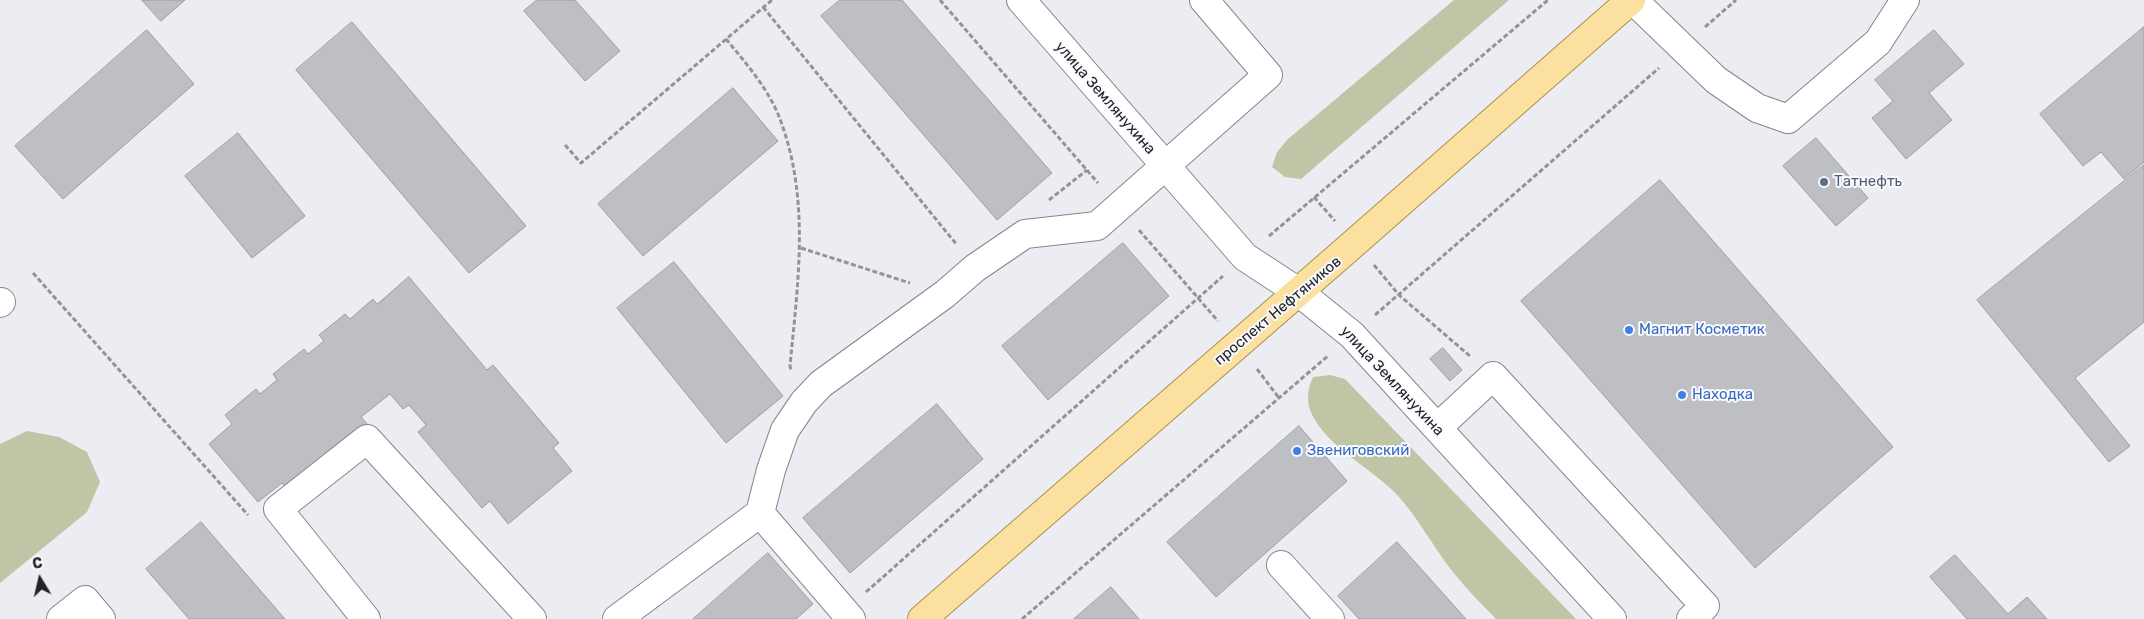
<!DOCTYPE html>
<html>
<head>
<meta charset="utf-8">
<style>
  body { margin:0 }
  #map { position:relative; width:2144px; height:619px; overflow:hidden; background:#ecedf2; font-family:Rubik,sans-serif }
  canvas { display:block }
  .north { position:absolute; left:15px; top:554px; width:50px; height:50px; -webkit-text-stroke:4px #f9faff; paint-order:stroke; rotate:351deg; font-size:14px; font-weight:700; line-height:20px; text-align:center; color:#232325 }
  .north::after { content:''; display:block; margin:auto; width:18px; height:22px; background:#232325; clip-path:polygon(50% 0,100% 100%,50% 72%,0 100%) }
</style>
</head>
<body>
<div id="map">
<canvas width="2144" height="619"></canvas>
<div class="north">С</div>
</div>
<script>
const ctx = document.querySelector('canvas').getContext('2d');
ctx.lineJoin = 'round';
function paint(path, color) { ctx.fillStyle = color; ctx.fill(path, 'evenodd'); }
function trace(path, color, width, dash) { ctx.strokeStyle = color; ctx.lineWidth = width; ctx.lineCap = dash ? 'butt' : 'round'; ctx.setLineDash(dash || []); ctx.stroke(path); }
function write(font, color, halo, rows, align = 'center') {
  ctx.font = font + ' Rubik,sans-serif'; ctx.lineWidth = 4; ctx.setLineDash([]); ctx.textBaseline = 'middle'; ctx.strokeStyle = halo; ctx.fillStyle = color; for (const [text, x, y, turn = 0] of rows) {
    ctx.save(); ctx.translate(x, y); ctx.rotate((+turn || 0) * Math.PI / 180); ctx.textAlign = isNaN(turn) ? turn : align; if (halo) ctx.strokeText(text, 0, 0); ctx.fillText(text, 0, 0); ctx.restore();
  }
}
const green = new Path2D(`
  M 1454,0 L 1509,0 L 1301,179 L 1285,177 L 1272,167 L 1277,152 L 1288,139 Z
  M 1330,375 L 1345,379 L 1576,619 L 1496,619 C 1483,605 1469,592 1457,577 C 1436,552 1421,522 1399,497 C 1374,469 1334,452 1315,420 C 1306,405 1306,393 1313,377 Z
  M 27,431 L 59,437 L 87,452 L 100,482 L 87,512 L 0,583 L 0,444 Z`);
const building = new Path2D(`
  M 142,0 L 185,0 L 161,21 Z
  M 537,0 L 575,0 L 620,51 L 585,81 L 524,11 Z
  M 840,0 L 902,0 L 1052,173 L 997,220 L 821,16 Z
  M 352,22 L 526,226 L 469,273 L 296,70 Z
  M 2144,27 L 2144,162 L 2124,179 L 2101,152 L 2083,166 L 2040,114 Z
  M 147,30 L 194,84 L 63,199 L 15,146 Z
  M 1934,30 L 1964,64 L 1929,93 L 1952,120 L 1906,159 L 1872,118 L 1893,101 L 1875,80 Z
  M 733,88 L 778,141 L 643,256 L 598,204 Z
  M 238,133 L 305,216 L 252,258 L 185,176 Z
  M 1816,138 L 1868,198 L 1836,226 L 1783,166 Z
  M 2144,165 L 2144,322 L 2075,378 L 2130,446 L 2109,462 L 1977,300 Z
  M 1660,180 L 1893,447 L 1755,568 L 1521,301 Z
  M 1123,243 L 1169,296 L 1048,400 L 1002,346 Z
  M 674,262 L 783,396 L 726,443 L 617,308 Z
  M 409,277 L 487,370 L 493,365 L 559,443 L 553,448 L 572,471 L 508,524 L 490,501 L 482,508 L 418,432 L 426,425 L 409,405 L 403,409 L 390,394 L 361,417 L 368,425 L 289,491 L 282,483 L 258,502 L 209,444 L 232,424 L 225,415 L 256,389 L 260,394 L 277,380 L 273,374 L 304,349 L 308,354 L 324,341 L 319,335 L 345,314 L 350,319 L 373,299 L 377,304 Z
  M 1443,348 L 1462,370 L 1450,381 L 1430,359 Z
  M 937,404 L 983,459 L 850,573 L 803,518 Z
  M 1299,426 L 1347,481 L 1216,597 L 1167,542 Z
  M 201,522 L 285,619 L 189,619 L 146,569 Z
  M 1397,542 L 1466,619 L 1359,619 L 1338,596 Z
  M 768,553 L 813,604 L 796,619 L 693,619 Z
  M 1955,555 L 2008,614 L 2027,597 L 2047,619 L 1967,619 L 1930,577 Z
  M 1111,587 L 1139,619 L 1074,619 Z`);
const path = new Path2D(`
  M 940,0 L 1098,183
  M 763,7 L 957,245
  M 1705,27 L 1736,0
  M 726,39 C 745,62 766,86 778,114 C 811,196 798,281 790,366 L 791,370
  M 565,145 L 581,163 L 772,0
  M 1314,197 L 1335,221
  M 1049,200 L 1087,170
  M 1139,230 L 1218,321
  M 1269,236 L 1548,0
  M 801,248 L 910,283
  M 1374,265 L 1399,295 L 1471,357
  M 33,273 L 248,515
  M 1375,315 L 1659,68
  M 1257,369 L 1279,398
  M 866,592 L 1223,276
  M 1022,619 L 1329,355`);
const minor = new Path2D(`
  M 1021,0 L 1245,257 L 1300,293 L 1352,335 L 1612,619
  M 1633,0 L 1716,80 L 1757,108 L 1788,119 L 1878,42 L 1905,0
  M 0,303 L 1,302
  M 1437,428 L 1493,376 L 1705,606 L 1691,619
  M 760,513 L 851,619
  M 1281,565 L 1330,619
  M 61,619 L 85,600 L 101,619
  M 366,619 L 278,509 L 367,439 L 532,619
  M 617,619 L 760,513 L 771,470 L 785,430 L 804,402 L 821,384 L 945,294 L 975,268 L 1025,234 L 1097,226 L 1268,75 L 1204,0`);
const major = new Path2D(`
  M 922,619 C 1159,413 1396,208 1631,0`);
const markers = [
  [1824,182,5,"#5c6f8a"],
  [1629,330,5,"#3f7fe0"],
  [1682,395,5,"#3f7fe0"],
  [1297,451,5,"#3f7fe0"]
];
const streetNames = [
  ["улица Землянухина",1105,98,49],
  ["проспект Нефтяников",1278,311,-40],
  ["улица Землянухина",1392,381,47]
];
const serviceNames = [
  ["Татнефть",1834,182]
];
const shopNames = [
  ["Магнит Косметик",1639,330],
  ["Находка",1692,395],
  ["Звениговский",1307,451]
];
paint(green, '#bfc5a5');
paint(building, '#bebfc4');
trace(building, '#9c9da2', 1);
trace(minor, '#85868a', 30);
trace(major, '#ae904c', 30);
trace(path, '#939497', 3, [5, 2.5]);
trace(minor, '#fff', 28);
trace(major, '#fbe0a0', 28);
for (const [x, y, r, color] of markers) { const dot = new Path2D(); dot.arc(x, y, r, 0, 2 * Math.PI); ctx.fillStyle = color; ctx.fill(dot); trace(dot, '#f9faff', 2); }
write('15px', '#232325', '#f9faff', streetNames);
write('15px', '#4e5e75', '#f9faff', serviceNames, 'left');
write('15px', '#366cbe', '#f9faff', shopNames, 'left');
</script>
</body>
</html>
